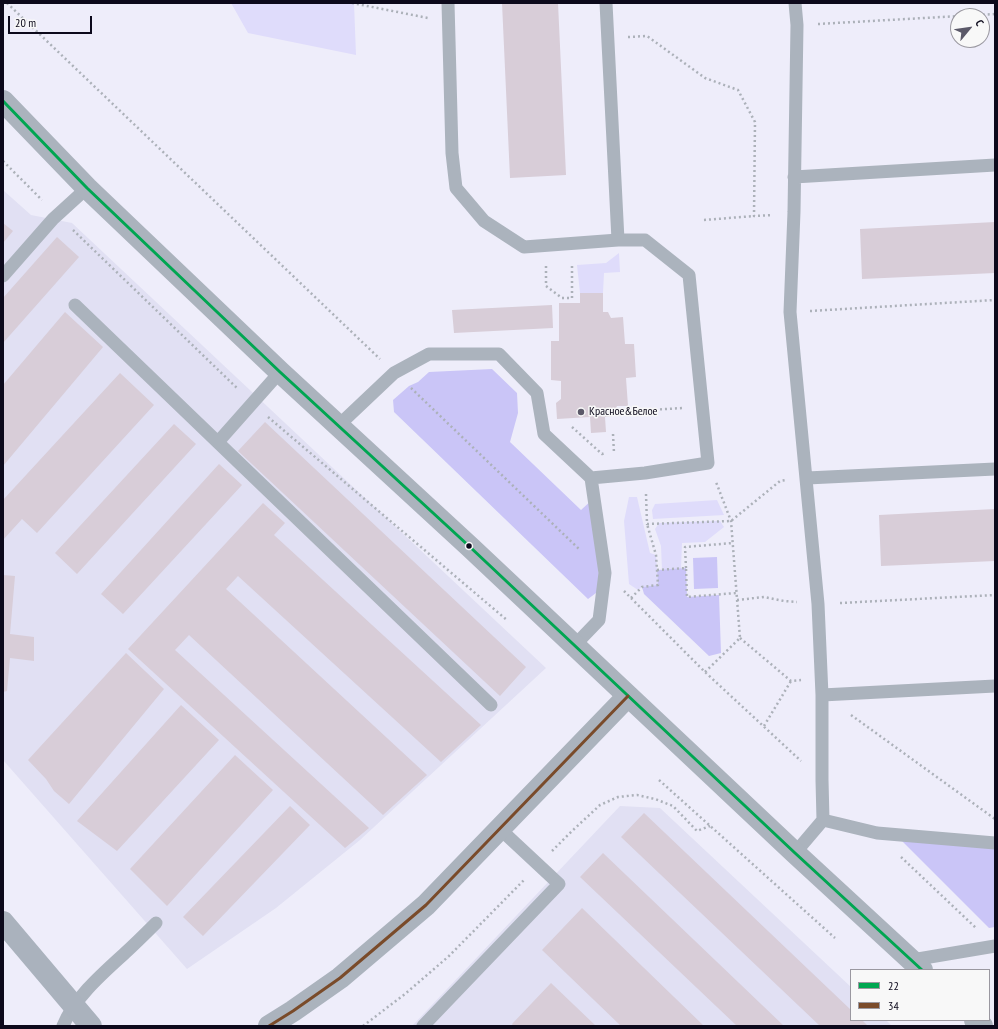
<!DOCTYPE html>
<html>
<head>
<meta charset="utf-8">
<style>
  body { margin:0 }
  #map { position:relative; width:998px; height:1029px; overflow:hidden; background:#eeedfa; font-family:"PT Sans Narrow",sans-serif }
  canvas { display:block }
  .frame { position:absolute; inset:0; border:4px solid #0c091b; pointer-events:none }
  .legend { position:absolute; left:850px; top:969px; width:140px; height:52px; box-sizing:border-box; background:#f8f8f8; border:1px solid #9a98a0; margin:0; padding:5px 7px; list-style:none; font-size:12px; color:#0c091b }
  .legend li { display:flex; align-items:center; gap:8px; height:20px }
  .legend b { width:20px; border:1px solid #9a98a0 }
  .north { position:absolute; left:950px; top:8px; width:40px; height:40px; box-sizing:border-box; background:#f8f8f8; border:1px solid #9a98a0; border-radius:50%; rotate:61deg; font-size:11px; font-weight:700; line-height:16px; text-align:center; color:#0c091b }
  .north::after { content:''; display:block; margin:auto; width:14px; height:18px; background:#5b5969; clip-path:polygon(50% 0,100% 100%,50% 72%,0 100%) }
  .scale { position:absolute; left:8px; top:16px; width:84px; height:18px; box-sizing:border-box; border:2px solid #0c091b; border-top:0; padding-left:5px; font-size:12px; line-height:14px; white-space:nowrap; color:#0c091b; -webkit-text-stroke:3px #f8f8f8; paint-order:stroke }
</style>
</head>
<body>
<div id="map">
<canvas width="998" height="1029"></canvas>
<div class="frame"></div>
<ul class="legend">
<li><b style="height:5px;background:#00a651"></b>22</li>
<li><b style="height:5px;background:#7a4b2a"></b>34</li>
</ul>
<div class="north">С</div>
<div class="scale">20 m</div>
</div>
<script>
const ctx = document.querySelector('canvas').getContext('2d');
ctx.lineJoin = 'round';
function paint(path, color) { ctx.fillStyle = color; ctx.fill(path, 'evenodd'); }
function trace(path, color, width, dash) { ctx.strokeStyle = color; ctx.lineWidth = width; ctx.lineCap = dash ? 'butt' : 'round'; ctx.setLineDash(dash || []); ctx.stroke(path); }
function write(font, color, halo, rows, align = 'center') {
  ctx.font = font + ' "PT Sans Narrow",sans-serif'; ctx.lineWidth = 3; ctx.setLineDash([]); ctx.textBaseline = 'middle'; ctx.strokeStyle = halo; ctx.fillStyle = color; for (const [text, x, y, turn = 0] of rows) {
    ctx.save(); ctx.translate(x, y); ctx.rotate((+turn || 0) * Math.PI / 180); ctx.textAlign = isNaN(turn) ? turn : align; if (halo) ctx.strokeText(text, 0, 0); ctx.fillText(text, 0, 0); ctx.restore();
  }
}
const built = new Path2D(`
  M 3,190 L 31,215 L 72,223 L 546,668 L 360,840 L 276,908 L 187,969 L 3,760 Z
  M 620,806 L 660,808 L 851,987 L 851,1020 L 886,1020 L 892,1026 L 412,1026 Z`);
const green = new Path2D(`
  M 231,3 L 354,3 L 356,55 L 248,33 Z
  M 619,253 L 620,272 L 604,273 L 603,293 L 580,293 L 577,265 L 606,263 Z
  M 629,497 L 637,497 L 650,553 L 656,555 L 658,585 L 642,587 L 638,590 L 629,584 L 624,521 Z
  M 717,500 L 724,515 L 653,519 L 652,510 L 655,504 Z
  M 720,521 L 724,527 L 705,542 L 682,543 L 681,569 L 662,570 L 661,546 L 655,529 L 659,523 Z`);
const forest = new Path2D(`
  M 492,369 L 517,393 L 518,413 L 510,442 L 581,510 L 594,498 L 600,590 L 588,599 L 394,412 L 393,400 L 409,386 L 418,382 L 429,372 Z
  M 717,557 L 718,588 L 694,589 L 693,558 Z
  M 686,568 L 687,597 L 719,595 L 721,653 L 709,656 L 644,594 L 642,587 L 658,585 L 657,570 Z
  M 895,834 L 995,843 L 995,927 L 989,928 Z`);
const building = new Path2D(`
  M 502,3 L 558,3 L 566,175 L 510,178 Z
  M 995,222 L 995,273 L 862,279 L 860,229 Z
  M 3,223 L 13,231 L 3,243 Z
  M 57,237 L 79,257 L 3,343 L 3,298 Z
  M 580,293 L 603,293 L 603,312 L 608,312 L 611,318 L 623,317 L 625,344 L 634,344 L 636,377 L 626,378 L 628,406 L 617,406 L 613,416 L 605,417 L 606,432 L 591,433 L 590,417 L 557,419 L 556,403 L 561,399 L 561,381 L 551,380 L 551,341 L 559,341 L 559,303 L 580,303 Z
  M 552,305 L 553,328 L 454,333 L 452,310 Z
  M 65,312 L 103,347 L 3,466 L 3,385 Z
  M 120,373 L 154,405 L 37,533 L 22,519 L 3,540 L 3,500 Z
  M 265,422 L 526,667 L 500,696 L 238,451 Z
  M 174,424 L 196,444 L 77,574 L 55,553 Z
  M 219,464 L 242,485 L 123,614 L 101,594 Z
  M 263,503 L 285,523 L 274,535 L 481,725 L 441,762 L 238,576 L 226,589 L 427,775 L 383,815 L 189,635 L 175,650 L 369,828 L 345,848 L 128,649 Z
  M 995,509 L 995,561 L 881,566 L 879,515 Z
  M 3,575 L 15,576 L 10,634 L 34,637 L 34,661 L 10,658 L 7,691 L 3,692 Z
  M 126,653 L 164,689 L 69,804 L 54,791 L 46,779 L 28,760 Z
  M 181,705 L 219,740 L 117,851 L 77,821 Z
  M 235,755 L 273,790 L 167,906 L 130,869 Z
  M 290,806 L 310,825 L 203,936 L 183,917 Z
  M 644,813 L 851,1010 L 851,1020 L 862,1020 L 868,1026 L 820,1026 L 621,837 Z
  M 603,853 L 784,1026 L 737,1026 L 580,877 Z
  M 582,908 L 704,1026 L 621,1026 L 542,950 Z
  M 551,983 L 596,1026 L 513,1026 L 512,1024 Z`);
const path = new Path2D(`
  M 7,3 L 380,359
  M 352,3 L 428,18
  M 818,24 L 995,14
  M 628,37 L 647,36 L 705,78 L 738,90 L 755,122 L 754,216 L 773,215
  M 3,161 L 42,200
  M 704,220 L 754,216
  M 73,230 L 238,389
  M 546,266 L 546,286 L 562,298 L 572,298 L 572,263
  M 810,311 L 995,300
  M 411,388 L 579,549
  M 650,410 L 682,408
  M 268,417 L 508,621
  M 572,427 L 602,454 L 605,453
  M 613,434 L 614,453
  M 646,494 L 647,524 L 731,521 L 780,481 L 786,480
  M 686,568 L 685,547 L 733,543
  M 657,570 L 686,568 L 687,597 L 736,593
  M 624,591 L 705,672 L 801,761
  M 631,598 L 642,587 L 658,585 L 656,555 L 647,524
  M 737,600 L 764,597 L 784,601 L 797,602
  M 840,603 L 995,595
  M 740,638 L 791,681 L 801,680
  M 705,672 L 740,638 L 731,521 L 716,482
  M 851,715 L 995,819
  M 764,726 L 791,681
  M 659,780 L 835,938
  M 552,851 L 572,831 L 600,805 L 618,797 L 637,795 L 655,799 L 673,806 L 697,831 L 710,826
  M 901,857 L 976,928
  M 363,1026 L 405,994 L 449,956 L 524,880`);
const service = new Path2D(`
  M 448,3 L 452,153 L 456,188 L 484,221 L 524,247 L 618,240 L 645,240 L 689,275 L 708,463 L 645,473 L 591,478
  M 606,3 L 618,240
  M 794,177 L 995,165
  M 3,276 L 53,219 L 87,188
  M 75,305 L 491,705
  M 338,426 L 394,373 L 429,354 L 499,354 L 537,393 L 544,434 L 591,478 L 605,573 L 599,620 L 574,646
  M 218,442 L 280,372
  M 807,478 L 995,469
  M 822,695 L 995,686
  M 823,820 L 877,833 L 995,843
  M 795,853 L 823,820 L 822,780 L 822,695 L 818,604 L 790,312 L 794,212 L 797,25 L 795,3
  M 912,960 L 995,946
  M 63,1026 C 74,998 103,973 125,953 C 136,943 146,933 156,923
  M 423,1026 L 559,884 L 500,829`);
const tertiary = new Path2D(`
  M 3,101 L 87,188 L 280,372 L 470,547 L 795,853 L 922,970
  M 975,1020 L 982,1026
  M 269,1026 L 293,1011 L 340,978 L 426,905 L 628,696`);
const secondaryBridge = new Path2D(`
  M 3,922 L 91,1026`);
const bus1 = new Path2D(`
  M 3,101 L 87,188 L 280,372 L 470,547 L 795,853 L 922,970`);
const bus2 = new Path2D(`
  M 269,1026 L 293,1011 L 340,978 L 426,905 L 628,696`);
const markers = [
  [581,412,4,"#5b5969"],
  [469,546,3.5,"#0c091b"]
];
const poiNames = [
  ["Красное&Белое",589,412]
];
paint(built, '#e1e0f3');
paint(green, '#dfdcfb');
paint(forest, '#cac5f7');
paint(building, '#d8cdd8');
trace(path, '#acb1b9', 2.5, [2, 3]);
trace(service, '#abb3bd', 13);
trace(tertiary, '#abb3bd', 22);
trace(secondaryBridge, '#aab2bd', 22);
trace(bus1, '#00a651', 3);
trace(bus2, '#7a4b2a', 3);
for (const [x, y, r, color] of markers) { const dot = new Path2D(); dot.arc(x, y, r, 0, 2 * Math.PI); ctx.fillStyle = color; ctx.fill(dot); trace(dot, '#f8f8f8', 1.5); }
write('12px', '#0c091b', '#f8f8f8', poiNames, 'left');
</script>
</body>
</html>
